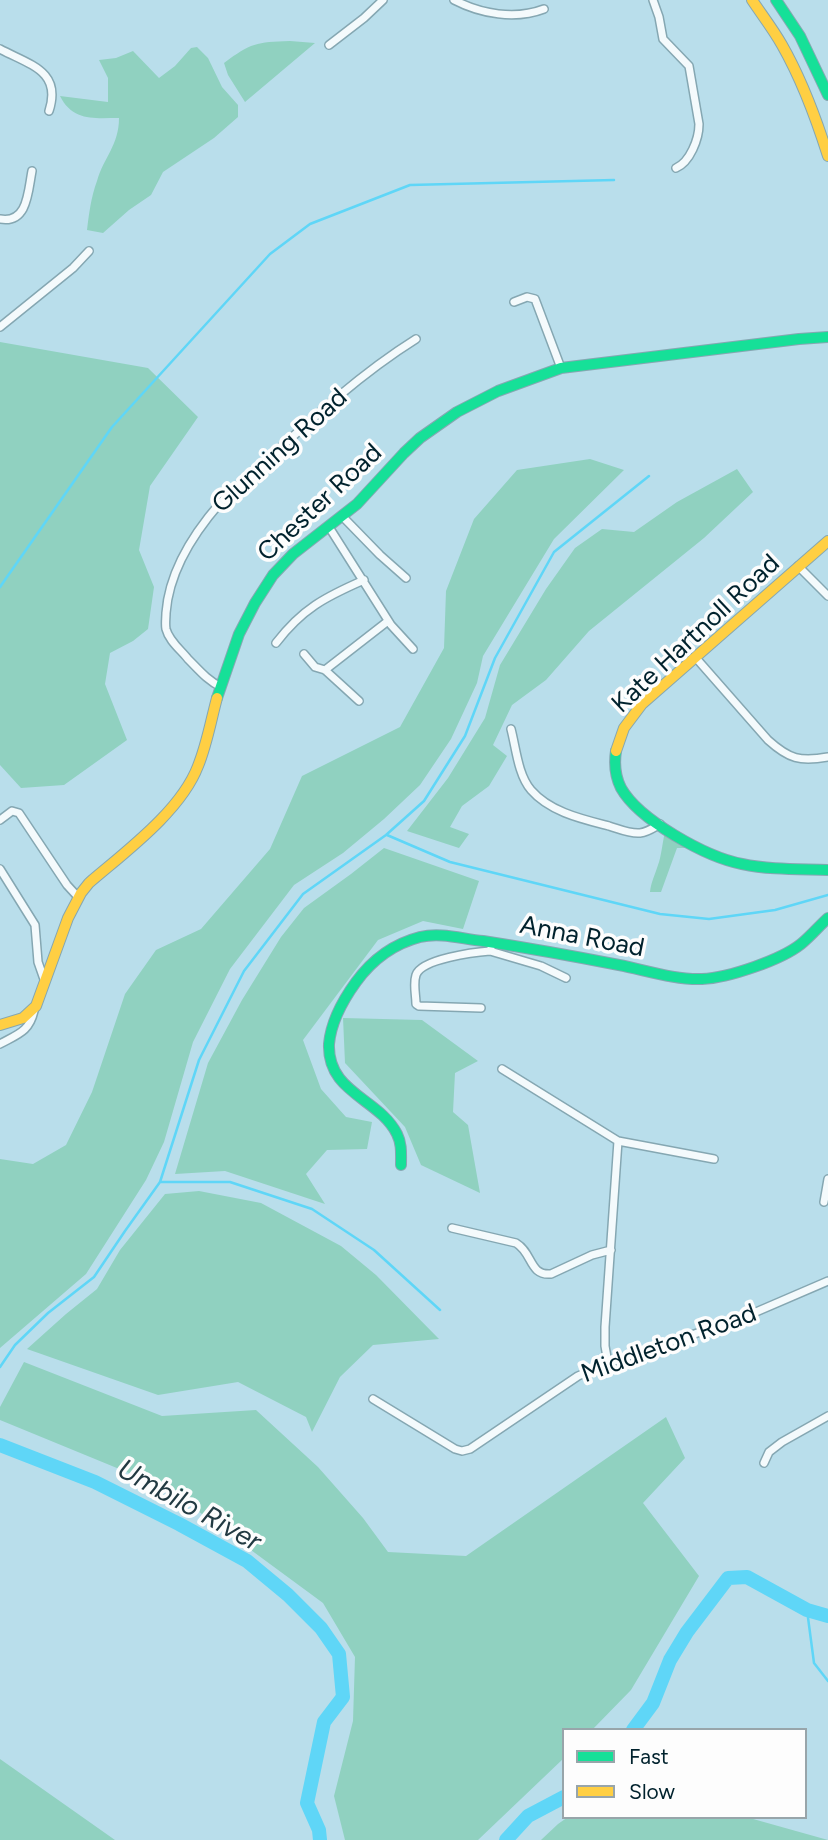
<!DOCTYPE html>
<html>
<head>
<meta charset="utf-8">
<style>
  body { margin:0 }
  #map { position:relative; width:828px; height:1840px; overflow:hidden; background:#b9deeb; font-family:Figtree,sans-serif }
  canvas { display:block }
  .legend { position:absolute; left:562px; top:1728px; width:245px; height:91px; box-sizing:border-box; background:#fdfdfd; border:2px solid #98a5aa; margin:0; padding:9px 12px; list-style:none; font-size:21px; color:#00222d }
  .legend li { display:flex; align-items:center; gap:14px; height:35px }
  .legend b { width:35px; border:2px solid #98a5aa }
</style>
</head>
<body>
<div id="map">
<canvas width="828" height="1840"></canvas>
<ul class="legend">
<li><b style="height:9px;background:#16e098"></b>Fast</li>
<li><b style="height:9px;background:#ffcf43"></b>Slow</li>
</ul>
</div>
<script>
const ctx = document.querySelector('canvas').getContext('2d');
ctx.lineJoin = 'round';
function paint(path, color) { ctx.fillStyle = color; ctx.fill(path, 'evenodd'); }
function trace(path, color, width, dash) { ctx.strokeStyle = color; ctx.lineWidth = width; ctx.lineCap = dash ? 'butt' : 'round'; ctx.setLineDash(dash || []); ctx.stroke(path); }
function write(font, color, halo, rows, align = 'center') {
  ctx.font = font + ' Figtree,sans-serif'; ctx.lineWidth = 7; ctx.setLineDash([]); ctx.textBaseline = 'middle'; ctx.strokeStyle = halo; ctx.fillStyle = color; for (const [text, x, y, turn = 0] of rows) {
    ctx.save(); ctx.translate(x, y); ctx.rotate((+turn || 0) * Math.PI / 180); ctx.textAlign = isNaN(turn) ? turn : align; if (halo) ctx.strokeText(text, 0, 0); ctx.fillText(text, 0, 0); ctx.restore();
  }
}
const green = new Path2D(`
  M 290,41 L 315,43 L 245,102 L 228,75 L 224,63 C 251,43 256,42 290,41 Z
  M 197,47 L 208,58 L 222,87 L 238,105 L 238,117 L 214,138 L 163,172 L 151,195 L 129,210 L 103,233 L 87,230 C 89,214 91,197 97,181 C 104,157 119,145 119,118 C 95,118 73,122 60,96 L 108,102 L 108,78 L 99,60 L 116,58 L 133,51 L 159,78 L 175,66 L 191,48 Z
  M 0,342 L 148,368 L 198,417 L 150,486 L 139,550 L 154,587 L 148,629 L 133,641 L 110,653 L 105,684 L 127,740 L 64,785 L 21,788 L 0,765 Z
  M 590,459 L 624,470 L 554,539 L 483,656 L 477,683 L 451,739 L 420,785 L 384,819 L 343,853 L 294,885 L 230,969 L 193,1042 L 164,1142 L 146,1180 L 86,1274 L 0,1348 L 0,1159 L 33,1164 L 66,1145 L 92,1092 L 125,994 L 156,950 L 201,929 L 270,849 L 302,776 L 400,727 L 444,648 L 446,591 L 474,519 L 517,470 Z
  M 737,469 L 753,492 L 704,538 L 589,631 L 546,680 L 512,705 L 493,745 L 507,756 L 489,786 L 462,806 L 450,827 L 469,834 L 459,848 L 407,831 L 448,778 L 485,718 L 500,665 L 546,589 L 575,548 L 602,529 L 634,532 L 677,502 Z
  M 665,831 L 686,848 L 677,848 L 661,892 L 650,892 C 651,882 655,875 658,865 C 661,858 663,840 665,831 Z
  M 384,848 L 479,881 L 463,929 L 423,921 L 378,940 L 303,1040 L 321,1089 L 346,1117 L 372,1122 L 367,1149 L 327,1150 L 306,1174 L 325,1204 L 225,1171 L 175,1174 L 208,1063 L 242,1000 L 281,937 L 304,908 L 351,874 Z
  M 343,1018 L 422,1020 L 478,1061 L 455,1073 L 453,1112 L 468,1125 L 480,1193 L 421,1165 L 405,1127 L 345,1063 Z
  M 199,1191 L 261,1203 L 341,1246 L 376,1275 L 439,1339 L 373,1345 L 340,1377 L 312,1432 L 306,1417 L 238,1382 L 158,1395 L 27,1349 L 66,1314 L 97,1289 L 120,1250 L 165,1194 Z
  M 24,1362 L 162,1416 L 256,1410 L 318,1467 L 363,1518 L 388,1552 L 466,1556 L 666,1417 L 685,1458 L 643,1503 L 699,1576 L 631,1690 L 592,1730 L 564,1730 L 564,1758 L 478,1840 L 345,1840 L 334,1796 L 353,1721 L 355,1657 L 323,1603 L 168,1489 L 0,1420 L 0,1407 Z
  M 0,1759 L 115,1840 L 0,1840 Z
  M 568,1817 L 746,1817 L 828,1840 L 541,1840 L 558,1824 Z`);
const stream = new Path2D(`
  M 0,587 L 112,427 L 270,254 L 310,224 L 410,185 L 614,180
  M 387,835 L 450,862 L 660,914 L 709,919 L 775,910 L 828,895
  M 161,1182 L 230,1182 L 312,1209 L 374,1250 L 440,1310
  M 0,1367 L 15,1345 L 48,1313 L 94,1277 L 125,1231 L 160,1182 L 199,1060 L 244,971 L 303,894 L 386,835 L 424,801 L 465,736 L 495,658 L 554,552 L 649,476
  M 807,1610 L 814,1663 L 828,1681`);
const river = new Path2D(`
  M 0,1445 L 95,1482 L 179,1524 L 247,1561 L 288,1595 L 321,1628 L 339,1654 L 343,1697 L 324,1722 L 307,1803 L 319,1830 L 320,1840
  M 633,1730 L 653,1703 L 670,1660 L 687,1632 L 728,1578 L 747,1577 L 807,1610 L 828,1616
  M 506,1840 L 528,1816 L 564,1797`);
const street = new Path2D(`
  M 454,0 C 481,14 515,20 544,9
  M 653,0 L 659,17 L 663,39 L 689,66 L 699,124 C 699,139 690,162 676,168
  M 329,45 L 364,18 L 383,0
  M 0,49 C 30,65 62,71 49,111
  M 0,219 C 28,224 28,191 32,171
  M 514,302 L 527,297 L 535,299 L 561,368
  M 0,327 L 73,268 L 89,251
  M 343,517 L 380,555 L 406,578
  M 329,527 L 391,625 L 413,649
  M 798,566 L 828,596
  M 276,643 C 302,609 325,597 364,580
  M 304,654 L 315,667 L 325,670 L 359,701
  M 696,658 L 768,740 C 789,759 800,762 828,757
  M 325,670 L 388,621
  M 221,687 C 207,680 199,670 188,659 C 181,650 169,641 166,629 C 165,624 166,618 166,613 C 169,572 193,534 220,503 C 283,447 344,384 416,339
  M 511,729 C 516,748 518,775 531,790 C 550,812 582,819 609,826 C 619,829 630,834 640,833 C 648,832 653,828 660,824
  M 0,820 L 12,811 L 19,813 L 67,885 L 78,897
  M 0,869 L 35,925 L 38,962 L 45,982
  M 490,951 L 541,966 L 566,978
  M 481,1008 L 419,1006 L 416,1004 C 416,995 413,984 416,975 C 421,959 475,952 490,951 L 493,942
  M 0,1044 C 18,1034 29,1032 34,1011
  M 502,1069 L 618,1141 L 605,1327 L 605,1346 L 608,1363
  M 618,1141 L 714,1159
  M 824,1202 L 828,1179
  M 452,1228 L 516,1243 C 533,1253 529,1276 551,1274 L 592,1255 L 611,1250
  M 373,1399 L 455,1449 L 462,1451 L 470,1449 L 578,1376 L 608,1363 L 742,1318 L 828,1281
  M 764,1463 L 769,1452 L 782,1442 L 828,1416`);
const fast = new Path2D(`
  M 776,0 L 800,36 L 828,95
  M 217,698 L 239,634 L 255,603 L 273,575 L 293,554 L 357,504 L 404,453 L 420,438 L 457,412 L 498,391 L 561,368 L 799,339 L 828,337
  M 616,751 C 614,764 615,776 621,788 C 639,820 706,857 742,864 C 770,870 799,869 828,870
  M 401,1165 C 401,1154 402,1144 397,1134 C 379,1098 327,1093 329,1044 C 331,1021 343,1000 356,982 C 372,960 393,944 420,937 C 441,932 462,939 483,941 C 528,948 573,956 619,965 C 645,970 675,980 702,979 C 728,978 781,960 801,944 C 811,936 819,926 828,918`);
const slow = new Path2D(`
  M 752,0 C 762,15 773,29 782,45 C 802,80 816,118 828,156
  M 616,751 L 624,728 L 642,704 L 828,541
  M 0,1025 L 23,1018 L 36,1006 L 68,918 L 81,893 L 89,883 C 125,852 181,811 198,766 C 207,744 211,720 217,698`);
const streetNames = [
  ["Glunning Road",280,451,-42],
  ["Chester Road",320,503,-43],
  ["Kate Hartnoll Road",696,634,-43],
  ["Anna Road",582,937,11],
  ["Middleton Road",669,1344,-20]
];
const waterNames = [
  ["Umbilo River",189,1506,29]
];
paint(green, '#90d1c0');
trace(stream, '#5fd6f7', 2.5);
trace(river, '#5fd6f7', 14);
trace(street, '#85a7b2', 10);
trace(fast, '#85a7b2', 12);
trace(slow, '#85a7b2', 12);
trace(street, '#f4fafc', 7);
trace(fast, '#16e098', 10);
trace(slow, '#ffcf43', 10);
write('26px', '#00222d', '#fdfdfd', streetNames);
write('italic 28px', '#223a42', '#fdfdfd', waterNames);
</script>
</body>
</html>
